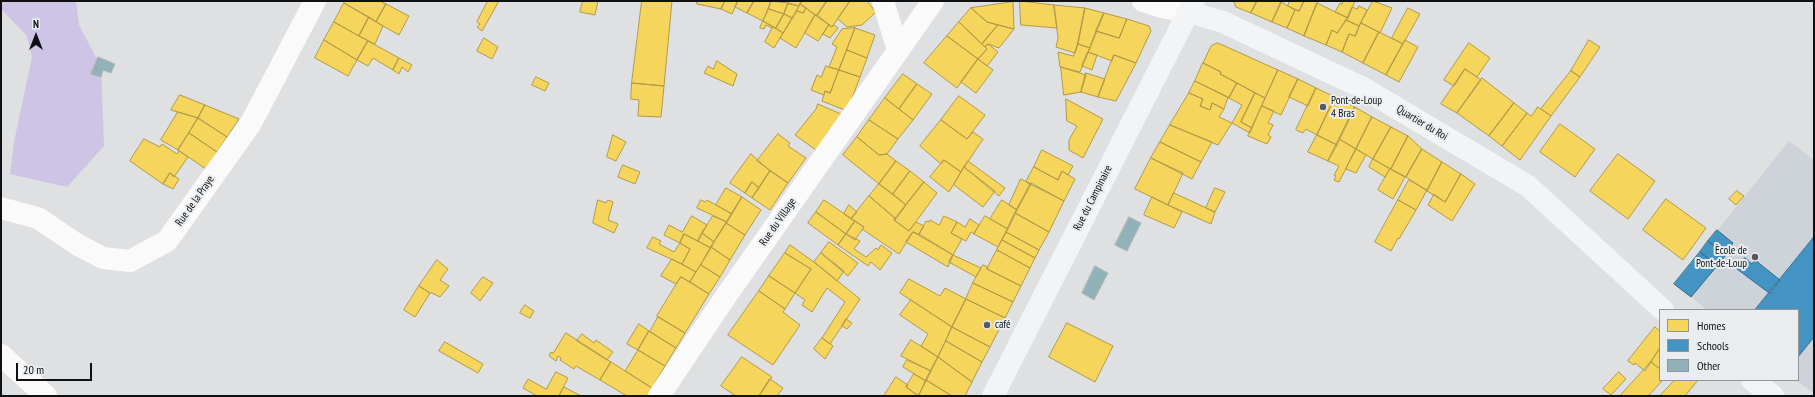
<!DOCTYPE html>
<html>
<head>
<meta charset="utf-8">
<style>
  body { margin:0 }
  #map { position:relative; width:1815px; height:397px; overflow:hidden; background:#dee0e1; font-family:"PT Sans Narrow",sans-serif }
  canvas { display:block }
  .frame { position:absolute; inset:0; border:2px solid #0f1011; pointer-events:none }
  .legend { position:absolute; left:1659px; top:309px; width:140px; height:72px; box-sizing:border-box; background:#eaedf0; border:1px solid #929597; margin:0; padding:5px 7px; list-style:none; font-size:12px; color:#0f1011 }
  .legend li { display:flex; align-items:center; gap:8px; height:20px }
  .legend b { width:20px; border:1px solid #929597 }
  .north { position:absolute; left:16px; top:16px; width:40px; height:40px; -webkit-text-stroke:3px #eaedf0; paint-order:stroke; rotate:0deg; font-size:11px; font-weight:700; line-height:16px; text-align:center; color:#0f1011 }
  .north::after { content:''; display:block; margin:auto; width:14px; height:18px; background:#0f1011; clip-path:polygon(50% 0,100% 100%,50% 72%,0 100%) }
  .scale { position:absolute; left:16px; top:363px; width:76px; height:18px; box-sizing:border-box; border:2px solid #0f1011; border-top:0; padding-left:5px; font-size:12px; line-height:14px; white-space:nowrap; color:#0f1011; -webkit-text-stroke:3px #eaedf0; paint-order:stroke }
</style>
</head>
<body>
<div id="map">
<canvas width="1815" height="397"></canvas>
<div class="frame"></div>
<ul class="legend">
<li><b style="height:11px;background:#f6d55c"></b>Homes</li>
<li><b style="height:11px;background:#4393c3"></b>Schools</li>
<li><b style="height:11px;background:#91b2b9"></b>Other</li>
</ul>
<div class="north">N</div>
<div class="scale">20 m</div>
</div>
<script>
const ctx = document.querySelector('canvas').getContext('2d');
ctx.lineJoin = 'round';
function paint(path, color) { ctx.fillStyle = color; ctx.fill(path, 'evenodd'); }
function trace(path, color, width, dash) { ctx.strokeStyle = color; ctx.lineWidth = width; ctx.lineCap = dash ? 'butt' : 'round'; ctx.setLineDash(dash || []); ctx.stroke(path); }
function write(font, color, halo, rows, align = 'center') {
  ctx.font = font + ' "PT Sans Narrow",sans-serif'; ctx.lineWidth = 4; ctx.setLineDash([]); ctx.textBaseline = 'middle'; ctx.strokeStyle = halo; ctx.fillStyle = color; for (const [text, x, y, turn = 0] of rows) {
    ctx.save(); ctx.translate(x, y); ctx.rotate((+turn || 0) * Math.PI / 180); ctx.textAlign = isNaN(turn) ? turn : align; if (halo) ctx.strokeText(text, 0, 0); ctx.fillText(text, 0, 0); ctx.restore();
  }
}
const built = new Path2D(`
  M 1789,141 L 1814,160 L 1814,394 L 1796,380 L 1798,380 L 1798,310 L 1707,310 L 1675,283 Z`);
const green = new Path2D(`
  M 1,1 L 76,1 L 79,25 L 101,67 L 104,146 L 67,187 L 10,174 L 14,142 L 32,57 L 27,36 L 1,9 Z`);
const homes = new Path2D(`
  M 345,1 L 380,1 L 386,4 L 376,22 L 344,3 Z
  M 488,1 L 499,1 L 482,31 L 477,27 L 480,24 L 477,22 Z
  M 583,1 L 598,1 L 595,15 L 580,12 Z
  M 642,1 L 672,1 L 664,86 L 632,83 Z
  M 697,1 L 725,1 L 721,9 L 697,4 Z
  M 725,1 L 738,1 L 732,14 L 721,9 Z
  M 738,1 L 754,1 L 747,13 L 735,7 Z
  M 754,1 L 771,1 L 763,21 L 747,13 Z
  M 771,1 L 788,3 L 784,14 L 769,9 Z
  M 789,1 L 802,1 L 799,6 L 789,4 Z
  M 802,1 L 827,1 L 817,16 L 800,4 Z
  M 827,1 L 850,1 L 832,27 L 817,15 Z
  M 850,1 L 867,1 L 876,12 L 862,25 L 847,27 L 838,19 Z
  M 1020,1 L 1054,5 L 1057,28 L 1021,25 Z
  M 1234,1 L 1257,1 L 1251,13 L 1236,7 Z
  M 1257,1 L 1282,1 L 1272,22 L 1251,13 Z
  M 1290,1 L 1304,1 L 1299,11 L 1288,6 Z
  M 1304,1 L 1318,1 L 1304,36 L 1287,28 L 1295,10 L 1299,11 Z
  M 1343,1 L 1355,1 L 1348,18 L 1335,12 L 1340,3 L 1342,4 Z
  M 1373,1 L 1392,8 L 1380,33 L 1361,23 Z
  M 1013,2 L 1014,29 L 987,22 L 971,8 Z
  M 1281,2 L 1295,10 L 1287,28 L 1272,22 Z
  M 344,3 L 369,17 L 359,36 L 334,22 Z
  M 788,3 L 799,6 L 792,18 L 784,14 Z
  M 1317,3 L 1348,18 L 1337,33 L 1332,30 L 1326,45 L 1304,36 Z
  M 386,4 L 409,16 L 399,35 L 376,22 Z
  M 800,4 L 806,8 L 803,13 L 797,11 Z
  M 1054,5 L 1085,8 L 1078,44 L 1075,53 L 1056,47 L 1058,38 Z
  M 1359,6 L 1367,10 L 1359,26 L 1346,20 L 1352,7 L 1357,9 Z
  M 806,8 L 815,15 L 796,48 L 780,38 L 797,11 L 803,13 Z
  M 971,8 L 987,22 L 998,25 L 982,44 L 959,22 Z
  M 1085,8 L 1104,13 L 1090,48 L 1078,44 Z
  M 1408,8 L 1420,14 L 1403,44 L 1392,38 Z
  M 769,9 L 784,14 L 776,28 L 763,21 Z
  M 1104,13 L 1127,19 L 1119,38 L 1096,31 Z
  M 784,14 L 792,18 L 783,33 L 776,28 Z
  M 815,15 L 829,25 L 818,41 L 805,33 Z
  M 369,17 L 383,26 L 375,44 L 359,36 Z
  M 1127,19 L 1149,26 L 1151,31 L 1136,63 L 1114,55 L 1112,61 L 1088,52 L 1096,31 L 1119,38 Z
  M 1346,20 L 1359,26 L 1355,36 L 1349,34 L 1342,52 L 1326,45 L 1332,30 L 1337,33 Z
  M 763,21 L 773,27 L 772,28 L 766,25 L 764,29 L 760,28 Z
  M 334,22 L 368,41 L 357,60 L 324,40 Z
  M 959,22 L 987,49 L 978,59 L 947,36 Z
  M 1361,23 L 1379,32 L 1363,63 L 1342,52 L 1349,34 L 1355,36 Z
  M 829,25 L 832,27 L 834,25 L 838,28 L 830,38 L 823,34 Z
  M 998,25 L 1014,29 L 999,48 L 988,44 L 985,47 L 982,44 Z
  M 773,27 L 783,33 L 774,48 L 765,42 Z
  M 855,28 L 875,35 L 867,58 L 847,50 Z
  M 855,28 L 839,70 L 829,67 L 837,47 L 832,44 L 842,29 Z
  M 1379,32 L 1403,44 L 1386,75 L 1363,63 Z
  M 947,36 L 978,59 L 957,88 L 924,63 Z
  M 484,38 L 498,47 L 492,59 L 477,51 Z
  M 324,40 L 357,60 L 348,76 L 315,58 Z
  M 1405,40 L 1418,47 L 1399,82 L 1386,75 Z
  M 1589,40 L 1600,47 L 1580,77 L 1571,71 Z
  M 368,41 L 399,58 L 393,70 L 373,58 L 368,66 L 357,60 Z
  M 1218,43 L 1278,70 L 1265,98 L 1220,74 L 1221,72 L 1203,63 L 1211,46 Z
  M 1469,43 L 1490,58 L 1477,77 L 1465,69 L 1454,86 L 1444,80 Z
  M 988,44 L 998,52 L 987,66 L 978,59 L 987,49 L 985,47 Z
  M 1078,44 L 1090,48 L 1080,72 L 1060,67 L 1058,52 L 1073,56 Z
  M 847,50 L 867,58 L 860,77 L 839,70 Z
  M 1088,52 L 1097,55 L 1092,70 L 1082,66 Z
  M 1114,55 L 1136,63 L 1116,101 L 1098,97 Z
  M 399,58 L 412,65 L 408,72 L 402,67 L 399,74 L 393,70 Z
  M 978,59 L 993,70 L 976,93 L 961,82 Z
  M 717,61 L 737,74 L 733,86 L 704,73 L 708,66 L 713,69 Z
  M 1203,63 L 1221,72 L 1220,74 L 1237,83 L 1229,98 L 1195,81 Z
  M 826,66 L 839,70 L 830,93 L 825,91 L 824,95 L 811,90 L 817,75 L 821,77 Z
  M 1061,67 L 1086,75 L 1081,92 L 1064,95 Z
  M 1465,69 L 1481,80 L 1457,113 L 1441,104 Z
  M 839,70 L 860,77 L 847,111 L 822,101 L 825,91 L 830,93 Z
  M 1278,70 L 1298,79 L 1281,115 L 1262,106 Z
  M 1571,71 L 1580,77 L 1551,116 L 1541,109 Z
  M 1086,73 L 1105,79 L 1098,97 L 1081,92 Z
  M 903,74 L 917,84 L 899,109 L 885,98 Z
  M 536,77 L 549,83 L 545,91 L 532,85 Z
  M 1482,78 L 1514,103 L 1489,136 L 1457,113 Z
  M 1298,79 L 1316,88 L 1308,106 L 1289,97 Z
  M 1195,81 L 1228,97 L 1224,109 L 1212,103 L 1210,110 L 1200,106 L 1203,99 L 1189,93 Z
  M 632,83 L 664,86 L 661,117 L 638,116 L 639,100 L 631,99 Z
  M 1237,83 L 1255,93 L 1241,122 L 1252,128 L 1250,133 L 1232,123 L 1242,105 L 1229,98 Z
  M 917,84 L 932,94 L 913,120 L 899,109 Z
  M 1316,88 L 1335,97 L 1317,135 L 1306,129 L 1303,133 L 1296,130 Z
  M 1189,93 L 1203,99 L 1200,106 L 1210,110 L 1212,103 L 1224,109 L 1219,117 L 1232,123 L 1218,145 L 1170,125 Z
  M 1255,93 L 1265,98 L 1252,128 L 1241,122 Z
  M 180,95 L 205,105 L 198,118 L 171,110 Z
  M 959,96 L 985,115 L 967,139 L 941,120 Z
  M 1335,97 L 1355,107 L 1337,145 L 1317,135 Z
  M 885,98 L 913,120 L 898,139 L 869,120 Z
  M 1066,99 L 1103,119 L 1083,158 L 1069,150 L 1069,140 L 1077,126 L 1067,121 Z
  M 1514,103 L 1527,113 L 1502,146 L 1489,136 Z
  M 818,104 L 841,114 L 816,150 L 795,135 L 816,109 Z
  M 205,105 L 239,119 L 227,137 L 198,118 Z
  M 1262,106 L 1274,111 L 1268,123 L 1273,125 L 1268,135 L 1271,137 L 1267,144 L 1248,136 Z
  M 1355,107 L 1372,117 L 1356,149 L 1339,139 Z
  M 1538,107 L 1551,116 L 1520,160 L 1502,146 L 1527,113 L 1531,116 Z
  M 178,112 L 198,118 L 178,150 L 161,140 Z
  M 1372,117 L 1391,127 L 1373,159 L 1356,149 Z
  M 198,118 L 227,137 L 217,152 L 189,133 Z
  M 869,120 L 898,139 L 887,154 L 879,155 L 857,137 Z
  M 941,120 L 967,139 L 973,132 L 983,139 L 961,172 L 944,160 L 941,164 L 920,146 Z
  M 1560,124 L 1595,149 L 1575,177 L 1540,152 Z
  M 1170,125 L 1212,142 L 1201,162 L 1160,142 Z
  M 1391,127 L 1408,136 L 1391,169 L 1373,159 Z
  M 189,133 L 217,152 L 206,169 L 178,150 Z
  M 778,134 L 790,143 L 788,146 L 806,158 L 788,183 L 757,161 Z
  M 613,135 L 626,142 L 616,161 L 607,157 Z
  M 1317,135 L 1337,145 L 1328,161 L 1308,152 Z
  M 1408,136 L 1422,149 L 1406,177 L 1391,169 Z
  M 857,137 L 879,155 L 887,154 L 896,161 L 879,184 L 843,155 Z
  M 144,139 L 160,147 L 162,144 L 177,154 L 179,151 L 188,157 L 174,177 L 170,173 L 163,184 L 130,161 Z
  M 1339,139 L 1356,149 L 1339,182 L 1334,180 L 1336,176 L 1334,175 L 1339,166 L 1328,161 Z
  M 1160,142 L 1201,162 L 1192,179 L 1151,158 Z
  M 1356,149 L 1366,155 L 1356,173 L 1346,169 Z
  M 1422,149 L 1442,162 L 1427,191 L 1406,177 Z
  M 1042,150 L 1073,166 L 1068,175 L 1062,171 L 1058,180 L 1034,167 Z
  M 751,154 L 770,171 L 759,188 L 752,182 L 745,193 L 730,183 Z
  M 1618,154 L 1655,181 L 1628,219 L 1590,191 Z
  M 1151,158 L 1183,173 L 1168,205 L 1135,189 Z
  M 1373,159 L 1390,169 L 1385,177 L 1369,167 Z
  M 944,160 L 961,172 L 949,192 L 930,177 Z
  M 896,161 L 910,171 L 893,194 L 879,184 Z
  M 968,161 L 1005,188 L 999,196 L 964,167 Z
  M 1442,162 L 1461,174 L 1445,202 L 1427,191 Z
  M 623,165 L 640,172 L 635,184 L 618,177 Z
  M 964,167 L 995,191 L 983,207 L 954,185 Z
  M 1034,167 L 1058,180 L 1062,171 L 1075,179 L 1064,201 L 1026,182 Z
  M 1390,169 L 1405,177 L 1393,199 L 1378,190 Z
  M 770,171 L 788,183 L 770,210 L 752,198 Z
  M 910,171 L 924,182 L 906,205 L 893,194 Z
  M 170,173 L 179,179 L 173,189 L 163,184 Z
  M 1461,174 L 1475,184 L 1452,221 L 1428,205 L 1434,194 L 1445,202 Z
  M 1021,179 L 1031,184 L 1017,210 L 1009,205 Z
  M 1409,180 L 1427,190 L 1416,210 L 1398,200 Z
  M 752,182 L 759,188 L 752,198 L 745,193 Z
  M 924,182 L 937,193 L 909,231 L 894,220 Z
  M 1031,183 L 1064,201 L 1049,232 L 1015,213 Z
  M 879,184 L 906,205 L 896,219 L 869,196 Z
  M 726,188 L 742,197 L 732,214 L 716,205 Z
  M 1215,188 L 1225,192 L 1215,212 L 1206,208 Z
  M 1737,191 L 1744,196 L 1736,205 L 1729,199 Z
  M 1174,193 L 1215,212 L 1211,224 L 1168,205 Z
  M 869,196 L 896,219 L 894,220 L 909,231 L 916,222 L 924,226 L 919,234 L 913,232 L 899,254 L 862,229 L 864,227 L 851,219 Z
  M 742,197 L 761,210 L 745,235 L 726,223 Z
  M 1152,197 L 1182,212 L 1174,228 L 1144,215 Z
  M 1666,199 L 1706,228 L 1683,260 L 1643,230 Z
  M 598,200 L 606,203 L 608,200 L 613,202 L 608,220 L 618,224 L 614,233 L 593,223 Z
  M 701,200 L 705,202 L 707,200 L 732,214 L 727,222 L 697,208 Z
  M 824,200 L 855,221 L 846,234 L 816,212 Z
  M 1002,200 L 1017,210 L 1008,229 L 990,219 Z
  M 1398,200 L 1416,210 L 1399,239 L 1398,238 L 1391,251 L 1375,242 Z
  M 849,205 L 857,212 L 851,219 L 844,214 Z
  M 816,212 L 846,234 L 838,245 L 808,223 Z
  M 1015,213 L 1049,232 L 1039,250 L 1006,232 Z
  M 692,216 L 707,225 L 698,241 L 684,234 L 680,243 L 664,235 L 669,225 L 682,232 Z
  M 713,216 L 727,222 L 714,242 L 702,233 Z
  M 944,216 L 957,222 L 951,233 L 962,239 L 953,255 L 919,234 L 926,221 L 929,222 L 930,220 L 939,225 Z
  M 985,216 L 1008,229 L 998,247 L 974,234 Z
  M 970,219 L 979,225 L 974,234 L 971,232 L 966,241 L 951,233 L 957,222 L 965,227 Z
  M 855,221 L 864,227 L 855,240 L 846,234 Z
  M 726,223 L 745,235 L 730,260 L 711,247 Z
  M 913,232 L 953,255 L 948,267 L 906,242 Z
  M 1006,232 L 1039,250 L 1035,258 L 1002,240 Z
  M 702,233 L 714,242 L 711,248 L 698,241 Z
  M 684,234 L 711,248 L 696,272 L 682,264 L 690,249 L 680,243 Z
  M 846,234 L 860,241 L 854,249 L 866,257 L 876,248 L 878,250 L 881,245 L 892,253 L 880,270 L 871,262 L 868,266 L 838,245 Z
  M 653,237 L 661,241 L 659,244 L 674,252 L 680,243 L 690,249 L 682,264 L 647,248 Z
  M 1002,240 L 1035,258 L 1030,268 L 997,250 Z
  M 829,242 L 858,263 L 848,276 L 821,253 Z
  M 790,245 L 814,262 L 860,299 L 830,344 L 822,338 L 845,302 L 827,288 L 812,312 L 802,305 L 805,300 L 795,293 L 811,269 L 785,253 Z
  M 711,247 L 730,260 L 720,277 L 701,265 Z
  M 997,250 L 1030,268 L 1021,286 L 987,269 Z
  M 785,253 L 811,269 L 795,293 L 769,276 Z
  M 821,253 L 844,271 L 837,281 L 814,262 Z
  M 953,255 L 981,268 L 976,277 L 949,262 Z
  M 672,259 L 696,272 L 690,282 L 681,277 L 676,284 L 661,276 Z
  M 437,260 L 448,269 L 440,280 L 449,286 L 440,297 L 432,293 L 430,293 L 419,286 Z
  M 701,265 L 720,277 L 709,294 L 690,282 Z
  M 983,265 L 988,267 L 987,269 L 1021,286 L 1013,302 L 973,283 Z
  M 769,276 L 795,293 L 785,309 L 759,291 Z
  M 483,277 L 493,283 L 480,301 L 471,293 Z
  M 681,277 L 709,294 L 685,333 L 657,316 Z
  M 909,279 L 940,296 L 945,288 L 966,299 L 952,327 L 900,293 Z
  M 973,283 L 1013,302 L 1005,318 L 966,299 Z
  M 419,286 L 430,293 L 415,317 L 404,310 Z
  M 759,291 L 785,309 L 783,312 L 800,325 L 773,365 L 728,335 Z
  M 966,299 L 1005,318 L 990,347 L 952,327 Z
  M 911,300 L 952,327 L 938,357 L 921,346 L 928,334 L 900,315 Z
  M 525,305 L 534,311 L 530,318 L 520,313 Z
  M 658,317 L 685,333 L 676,348 L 650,332 Z
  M 846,319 L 852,323 L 847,329 L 842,326 Z
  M 1067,323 L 1113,346 L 1095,382 L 1049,357 Z
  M 639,324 L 649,331 L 638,350 L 665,366 L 652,388 L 625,371 L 638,350 L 627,344 Z
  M 952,327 L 990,347 L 982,362 L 946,341 Z
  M 1655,327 L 1660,331 L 1660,348 L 1645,371 L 1635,363 L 1634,365 L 1628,361 Z
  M 649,331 L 676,348 L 665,366 L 638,350 Z
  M 566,333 L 611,362 L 600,380 L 576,366 L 574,369 L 560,360 L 561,358 L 558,356 L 556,361 L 549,356 L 551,352 L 553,353 Z
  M 582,334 L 594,343 L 596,340 L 613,352 L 607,360 L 577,341 Z
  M 822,338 L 833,346 L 825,359 L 814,349 Z
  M 911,340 L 938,357 L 931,371 L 901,356 Z
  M 946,341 L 982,362 L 972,382 L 938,357 Z
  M 445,342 L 483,364 L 478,373 L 439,351 Z
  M 1660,348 L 1660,369 L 1651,362 Z
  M 742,357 L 772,377 L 759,396 L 736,396 L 721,386 Z
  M 938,357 L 972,382 L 965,396 L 952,396 L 926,380 Z
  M 907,360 L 931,371 L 926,381 L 903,367 Z
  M 611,362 L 652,388 L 649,396 L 627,396 L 600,380 Z
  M 1651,362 L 1660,369 L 1660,380 L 1663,380 L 1648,396 L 1620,396 Z
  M 556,372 L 568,378 L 559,396 L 537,396 L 523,388 L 528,379 L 546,389 Z
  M 1619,372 L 1626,379 L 1611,395 L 1603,389 Z
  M 914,374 L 926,381 L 918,396 L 906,387 Z
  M 896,377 L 908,385 L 906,387 L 919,396 L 884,396 Z
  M 770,379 L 783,388 L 777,396 L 759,396 Z
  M 926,380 L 952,396 L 919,396 Z
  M 1675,380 L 1698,380 L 1685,396 L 1662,396 L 1661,395 Z
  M 564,387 L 581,396 L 559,396 Z`);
const schools = new Path2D(`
  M 1717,230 L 1733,243 L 1725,254 L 1708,241 Z
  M 1814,237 L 1814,337 L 1798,357 L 1798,310 L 1755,310 Z
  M 1708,241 L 1726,255 L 1717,266 L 1700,252 Z
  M 1700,252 L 1717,266 L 1691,297 L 1674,284 Z
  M 1745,258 L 1752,264 L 1755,260 L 1780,280 L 1770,293 L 1769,293 L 1737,269 Z`);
const building = new Path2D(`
  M 98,57 L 115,64 L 111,73 L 103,70 L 101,77 L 91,74 Z
  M 1129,217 L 1141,223 L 1127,251 L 1115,245 Z
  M 1095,266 L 1108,273 L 1094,300 L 1082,293 Z`);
const street = new Path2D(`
  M 883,1 L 898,50
  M 1143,1 L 1162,7 L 1189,12
  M 1,208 L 38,218 L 78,245 L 103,258 L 130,261 L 167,241 L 251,123 L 315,1
  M 1,355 L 46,396
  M 659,396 L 724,299 L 933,1`);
const secondary = new Path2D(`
  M 1189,12 L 1223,22 L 1363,88 L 1528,186 L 1663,310
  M 1752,380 L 1773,396
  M 993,396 L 1194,1`);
const markers = [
  [1323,107,4,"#57595a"],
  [1755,257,4,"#57595a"],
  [987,325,4,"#57595a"]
];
const poiNames = [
  ["Pont-de-Loup",1331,101],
  ["4 Bras",1331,114],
  ["Ècole de",1747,251,"right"],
  ["Pont-de-Loup",1747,264,"right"],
  ["café",995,325]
];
const streetNames = [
  ["Quartier du Roi",1422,123,31],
  ["Rue du Campinaire",1093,198,-63],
  ["Rue de la Praye",195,201,-55],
  ["Rue du Village",778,222,-55]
];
paint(built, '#cdd3d8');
paint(green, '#cdc4e6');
paint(homes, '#f6d55c');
trace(homes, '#b19a46', 1);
paint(schools, '#4393c3');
trace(schools, '#336c8e', 1);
paint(building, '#91b2b9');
trace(building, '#b3b4b4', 1);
trace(street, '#fafafa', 22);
trace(secondary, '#f3f4f6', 22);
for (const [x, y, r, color] of markers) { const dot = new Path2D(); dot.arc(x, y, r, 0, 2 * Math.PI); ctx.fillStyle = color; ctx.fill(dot); trace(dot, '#eaedf0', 1.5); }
write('11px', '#0f1011', '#eaedf0', poiNames, 'left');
write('11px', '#0f1011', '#eaedf0', streetNames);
</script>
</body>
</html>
